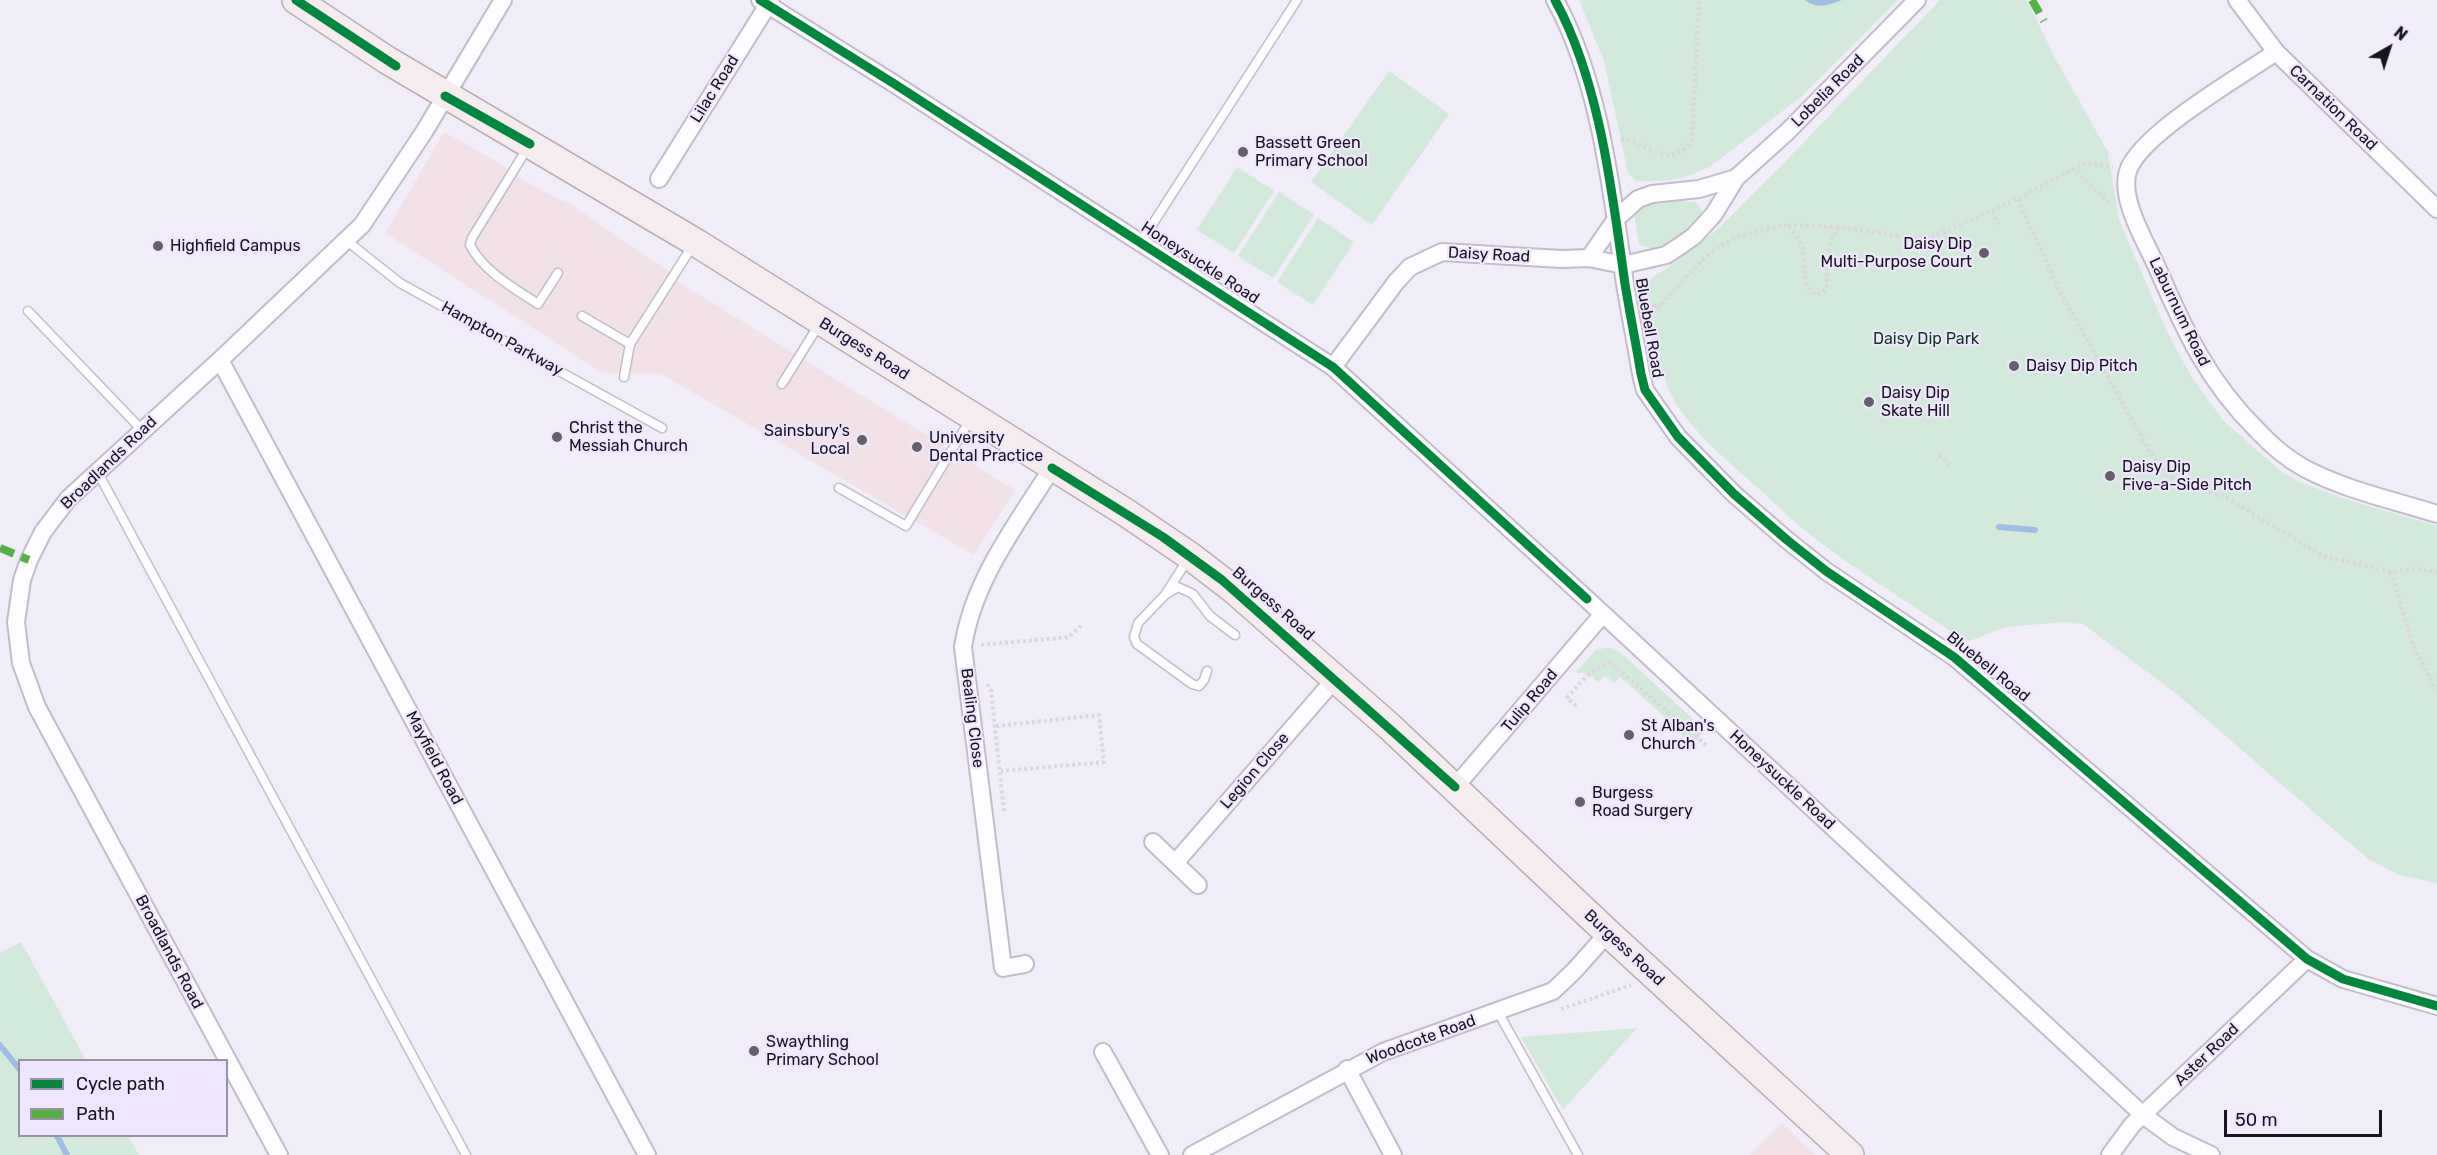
<!DOCTYPE html>
<html>
<head>
<meta charset="utf-8">
<style>
  body { margin:0 }
  #map { position:relative; width:2437px; height:1155px; overflow:hidden; background:#f0ecf8; font-family:Rubik,sans-serif }
  canvas { display:block }
  .legend { position:absolute; left:18px; top:1059px; width:210px; height:78px; box-sizing:border-box; background:#eee6fe; border:2px solid #9892a4; margin:0; padding:8px 10px; list-style:none; font-size:18px; color:#17141e }
  .legend li { display:flex; align-items:center; gap:12px; height:30px }
  .legend b { width:30px; border:2px solid #9892a4 }
  .north { position:absolute; left:2359px; top:18px; width:60px; height:60px; -webkit-text-stroke:4px #eee6fe; paint-order:stroke; rotate:39deg; font-size:16px; font-weight:700; line-height:24px; text-align:center; color:#17141e }
  .north::after { content:''; display:block; margin:auto; width:21px; height:27px; background:#17141e; clip-path:polygon(50% 0,100% 100%,50% 72%,0 100%) }
  .scale { position:absolute; left:2224px; top:1110px; width:158px; height:27px; box-sizing:border-box; border:3px solid #17141e; border-top:0; padding-left:8px; font-size:18px; line-height:21px; white-space:nowrap; color:#17141e; -webkit-text-stroke:4px #eee6fe; paint-order:stroke }
</style>
</head>
<body>
<div id="map">
<canvas width="2437" height="1155"></canvas>
<ul class="legend">
<li><b style="height:8px;background:#00873e"></b>Cycle path</li>
<li><b style="height:8px;background:#55b145"></b>Path</li>
</ul>
<div class="north">N</div>
<div class="scale">50 m</div>
</div>
<script>
const ctx = document.querySelector('canvas').getContext('2d');
ctx.lineJoin = 'round';
function paint(path, color) { ctx.fillStyle = color; ctx.fill(path, 'evenodd'); }
function trace(path, color, width, dash) { ctx.strokeStyle = color; ctx.lineWidth = width; ctx.lineCap = dash ? 'butt' : 'round'; ctx.setLineDash(dash || []); ctx.stroke(path); }
function write(font, color, halo, rows, align = 'center') {
  ctx.font = font + ' Rubik,sans-serif'; ctx.lineWidth = 4.5; ctx.setLineDash([]); ctx.textBaseline = 'middle'; ctx.strokeStyle = halo; ctx.fillStyle = color; for (const [text, x, y, turn = 0] of rows) {
    ctx.save(); ctx.translate(x, y); ctx.rotate((+turn || 0) * Math.PI / 180); ctx.textAlign = isNaN(turn) ? turn : align; if (halo) ctx.strokeText(text, 0, 0); ctx.fillText(text, 0, 0); ctx.restore();
  }
}
const commercial = new Path2D(`
  M 444,132 L 503,165 L 517,177 L 562,201 L 569,203 L 668,271 L 677,281 L 1015,490 L 974,555 L 661,374 L 603,373 L 385,233 Z
  M 1782,1123 L 1815,1155 L 1750,1155 Z`);
const green = new Path2D(`
  M 1579,0 L 1898,0 L 1801,97 L 1712,165 C 1683,181 1669,181 1637,181 L 1628,173 L 1604,61 Z
  M 1940,0 L 2027,0 L 2054,56 L 2108,152 L 2119,220 L 2168,334 L 2193,379 L 2223,420 L 2279,470 L 2300,482 L 2345,499 L 2437,526 L 2437,883 L 2399,875 L 2367,858 L 2178,695 L 2083,624 L 2064,622 L 2005,627 L 1967,642 C 1916,607 1862,575 1813,537 C 1791,520 1772,500 1751,482 C 1724,458 1693,432 1674,400 C 1660,374 1655,345 1651,317 C 1648,297 1640,280 1663,271 L 1717,230 L 1780,167 Z
  M 1389,71 L 1449,114 L 1372,225 L 1311,182 Z
  M 1237,167 L 1274,191 L 1234,253 L 1197,230 Z
  M 1279,192 L 1314,215 L 1273,278 L 1238,256 Z
  M 1676,201 L 1696,202 L 1702,211 C 1695,226 1670,246 1653,248 C 1648,249 1644,246 1639,244 L 1634,214 L 1651,203 Z
  M 1318,218 L 1354,242 L 1313,305 L 1277,282 Z
  M 1609,647 L 1621,653 L 1705,730 L 1693,745 L 1675,729 L 1676,727 L 1620,677 L 1614,683 L 1605,675 L 1598,682 L 1588,673 L 1575,673 L 1596,650 Z
  M 21,942 L 86,1060 L 20,1060 L 20,1136 L 128,1136 L 139,1155 L 0,1155 L 0,953 Z
  M 1637,1028 L 1563,1110 L 1521,1037 Z`);
const water = new Path2D(`
  M 1805,0 L 1842,0 C 1829,5 1817,10 1805,0 Z`);
const stream = new Path2D(`
  M 1999,527 L 2035,530
  M 0,1045 L 20,1070
  M 57,1136 L 67,1155`);
const path = new Path2D(`
  M 1621,139 C 1648,140 1665,173 1692,141 L 1699,0
  M 2072,168 L 2111,204
  M 2018,199 L 2058,288 L 2151,454 L 2166,474 L 2187,486 L 2224,496 L 2323,556 L 2391,572 L 2416,569 L 2437,572
  M 1993,211 L 1998,224
  M 1788,225 L 1839,227
  M 1944,232 L 1950,247
  M 1647,308 L 1663,303
  M 1649,317 C 1673,294 1698,258 1726,243 C 1745,232 1767,230 1788,225 C 1793,231 1799,239 1802,246 C 1807,263 1799,284 1816,295 L 1822,293 L 1827,288 C 1826,265 1825,245 1840,227 L 1911,238 L 1932,237 L 2018,199 L 2085,163 L 2113,167
  M 1939,455 L 1952,467
  M 2391,572 L 2413,645 L 2436,690
  M 981,645 L 1069,637 L 1081,626
  M 987,684 L 991,690 L 1004,812
  M 1576,706 L 1567,698 C 1580,684 1591,667 1611,663 L 1706,745
  M 996,726 L 1099,715 L 1104,762 L 1001,771
  M 1561,1009 L 1631,985`);
const lane = new Path2D(`
  M 528,147 L 472,238 L 470,245 C 483,271 515,289 538,304 L 558,273
  M 347,241 L 400,283 L 662,428
  M 1141,242 L 1297,0
  M 28,311 L 142,430
  M 582,316 L 630,344 L 693,245
  M 624,377 L 630,344
  M 782,384 L 820,323
  M 97,471 L 466,1155
  M 839,488 L 906,526 L 970,420
  M 1188,559 L 1165,595 L 1138,623 L 1134,637 L 1137,644 L 1192,684 L 1199,686 L 1204,680 L 1207,671
  M 1168,593 L 1178,587 L 1193,594 L 1210,616 L 1235,635
  M 1498,1012 L 1578,1155`);
const street = new Path2D(`
  M 760,0 L 893,83 L 1333,367 L 1603,614 L 2143,1115 L 2173,1137 L 2211,1155
  M 1555,0 C 1600,82 1612,192 1625,284 C 1630,314 1636,344 1641,374 L 1645,390 L 1678,437 L 1734,494 L 1787,540 L 1826,571 L 1954,657 L 2307,959 L 2343,979 L 2437,1006
  M 2237,0 L 2276,52 L 2437,209
  M 2276,52 C 2241,76 2140,134 2128,171 C 2119,198 2145,241 2156,265 C 2184,329 2207,381 2258,431 C 2271,445 2286,458 2304,468 C 2345,490 2393,500 2437,514
  M 659,179 L 771,0
  M 1589,258 L 1616,219 L 1638,199 L 1652,194 L 1699,189 L 1736,178
  M 220,360 L 647,1155
  M 1333,367 L 1396,282 L 1410,267 L 1442,252 L 1562,259 L 1589,258 L 1623,265 L 1666,255 L 1680,246 L 1694,236 L 1714,214 L 1736,178 L 1787,132 L 1917,0
  M 1455,787 L 1603,614
  M 1153,842 L 1198,885
  M 1175,863 L 1335,679
  M 1025,964 L 1003,968 L 963,647 C 973,580 1017,524 1052,468
  M 1103,1052 L 1160,1155
  M 1347,1069 L 1393,1155
  M 279,1155 L 37,707 L 21,663 L 16,622 L 22,580 L 29,560 L 43,532 L 68,499 L 220,360 L 362,225 L 424,132 L 503,0
  M 1192,1155 L 1383,1052 L 1553,991 L 1574,971 L 1608,933
  M 2110,1155 L 2132,1125 L 2307,959`);
const primary = new Path2D(`
  M 296,0 L 387,60 L 695,242 L 1125,512 L 1190,556 L 1233,589 L 1389,726 L 1608,933 L 1850,1155`);
const quiet = new Path2D(`
  M 2032,0 L 2044,21
  M 0,548 L 29,560`);
const cycleway = new Path2D(`
  M 296,0 L 396,66
  M 760,0 L 893,83 L 1333,367 L 1587,599
  M 1555,0 C 1600,82 1612,192 1625,284 C 1630,314 1636,344 1641,374 L 1645,390 L 1678,437 L 1734,494 L 1787,540 L 1826,571 L 1954,657 L 2307,959 L 2343,979 L 2437,1006
  M 445,96 L 530,144
  M 1052,468 L 1163,537 L 1222,580 L 1455,787`);
const markers = [
  [1243,152,6,"#63606a"],
  [158,246,6,"#63606a"],
  [1984,253,6,"#63606a"],
  [2014,366,6,"#63606a"],
  [1869,402,6,"#63606a"],
  [557,437,6,"#63606a"],
  [862,440,6,"#63606a"],
  [917,447,6,"#63606a"],
  [2110,476,6,"#63606a"],
  [1629,735,6,"#63606a"],
  [1580,802,6,"#63606a"],
  [754,1051,6,"#63606a"]
];
const streetNames = [
  ["Lilac Road",715,89,-58],
  ["Lobelia Road",1828,91,-45],
  ["Carnation Road",2333,108,44],
  ["Daisy Road",1489,255,3],
  ["Honeysuckle Road",1200,263,33],
  ["Laburnum Road",2179,312,64],
  ["Bluebell Road",1649,328,80],
  ["Hampton Parkway",502,339,29],
  ["Burgess Road",864,349,32],
  ["Broadlands Road",109,463,-44],
  ["Burgess Road",1273,604,41],
  ["Bluebell Road",1988,667,39],
  ["Tulip Road",1530,701,-50],
  ["Bealing Close",972,718,83],
  ["Mayfield Road",434,758,62],
  ["Legion Close",1255,771,-49],
  ["Honeysuckle Road",1782,780,43],
  ["Burgess Road",1624,948,43],
  ["Broadlands Road",169,952,62],
  ["Woodcote Road",1421,1040,-20],
  ["Aster Road",2207,1055,-44]
];
const poiNames = [
  ["Bassett Green",1255,143],
  ["Primary School",1255,161],
  ["Daisy Dip",1972,244,"right"],
  ["Multi-Purpose Court",1972,262,"right"],
  ["Highfield Campus",170,246],
  ["Daisy Dip Pitch",2026,366],
  ["Daisy Dip",1881,393],
  ["Skate Hill",1881,411],
  ["Christ the",569,428],
  ["Messiah Church",569,446],
  ["Sainsbury's",850,431,"right"],
  ["Local",850,449,"right"],
  ["University",929,438],
  ["Dental Practice",929,456],
  ["Daisy Dip",2122,467],
  ["Five-a-Side Pitch",2122,485],
  ["St Alban's",1641,726],
  ["Church",1641,744],
  ["Burgess",1592,793],
  ["Road Surgery",1592,811],
  ["Swaythling",766,1042],
  ["Primary School",766,1060]
];
const parkNames = [
  ["Daisy Dip Park",1926,339]
];
paint(commercial, '#f2e2e7');
paint(green, '#d3e9db');
paint(water, '#a0bee4');
trace(stream, '#a0bee4', 6);
trace(lane, '#c2bec9', 11);
trace(street, '#c2bec9', 20);
trace(primary, '#bdaeb4', 30);
trace(path, '#dad8dd', 4, [3, 3]);
trace(lane, '#fdfcfe', 8);
trace(street, '#fdfcfe', 16);
trace(primary, '#f5ecef', 27);
trace(quiet, '#55b145', 8, [15, 8]);
trace(cycleway, '#00873e', 9);
for (const [x, y, r, color] of markers) { const dot = new Path2D(); dot.arc(x, y, r, 0, 2 * Math.PI); ctx.fillStyle = color; ctx.fill(dot); trace(dot, '#eee6fe', 2); }
write('16px', '#17141e', '#eee6fe', streetNames);
write('16px', '#17141e', '#eee6fe', poiNames, 'left');
write('16px', '#0c381b', '#eee6fe', parkNames);
</script>
</body>
</html>
